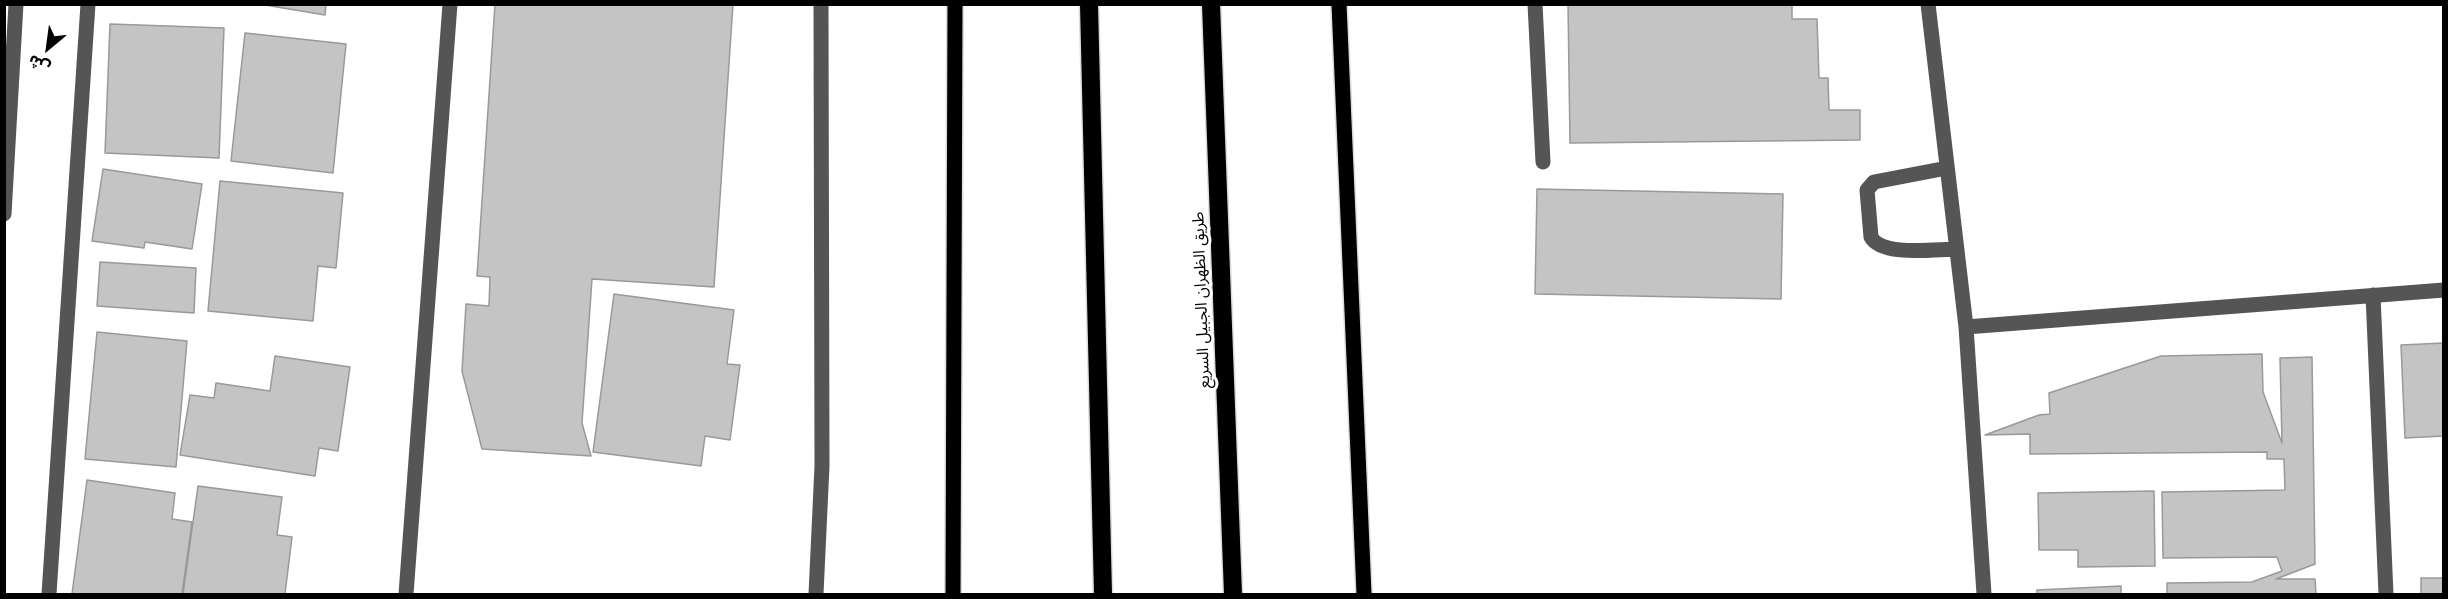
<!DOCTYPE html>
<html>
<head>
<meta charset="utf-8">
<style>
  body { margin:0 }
  #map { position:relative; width:2448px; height:599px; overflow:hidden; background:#fff; font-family:"Varela Round","Noto Sans Arabic",sans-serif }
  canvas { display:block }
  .frame { position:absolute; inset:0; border:6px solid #000; pointer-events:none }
  .north { position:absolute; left:18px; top:18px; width:60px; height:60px; -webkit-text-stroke:4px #fff; paint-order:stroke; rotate:209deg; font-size:16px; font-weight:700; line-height:24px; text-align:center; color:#000 }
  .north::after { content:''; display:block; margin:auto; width:21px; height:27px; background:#000; clip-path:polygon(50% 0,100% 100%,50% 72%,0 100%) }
</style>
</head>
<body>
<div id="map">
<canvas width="2448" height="599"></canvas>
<div class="frame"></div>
<div class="north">ش</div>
</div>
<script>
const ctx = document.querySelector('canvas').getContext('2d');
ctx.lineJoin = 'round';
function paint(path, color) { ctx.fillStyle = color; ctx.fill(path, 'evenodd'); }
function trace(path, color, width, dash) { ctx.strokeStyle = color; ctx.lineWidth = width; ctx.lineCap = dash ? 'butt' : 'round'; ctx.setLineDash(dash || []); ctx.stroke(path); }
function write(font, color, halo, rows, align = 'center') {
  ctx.font = font + ' "Varela Round","Noto Sans Arabic",sans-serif'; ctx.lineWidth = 6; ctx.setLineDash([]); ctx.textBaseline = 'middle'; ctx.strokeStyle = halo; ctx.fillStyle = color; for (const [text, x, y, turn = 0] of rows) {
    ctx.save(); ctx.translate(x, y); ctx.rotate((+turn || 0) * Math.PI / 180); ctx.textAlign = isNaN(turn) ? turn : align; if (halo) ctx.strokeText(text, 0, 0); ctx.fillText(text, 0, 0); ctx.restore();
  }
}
const building = new Path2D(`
  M 259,4 L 326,4 L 325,15 Z
  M 495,4 L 733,4 L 714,287 L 592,279 L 582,423 L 591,456 L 482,449 L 462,371 L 466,304 L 489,306 L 490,277 L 477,276 Z
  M 1568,4 L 1792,4 L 1792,19 L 1817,19 L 1819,78 L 1828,78 L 1829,110 L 1860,110 L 1860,140 L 1570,143 Z
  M 110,24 L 224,28 L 219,158 L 105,153 Z
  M 245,33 L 346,44 L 333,173 L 231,161 Z
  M 103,169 L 202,184 L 192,249 L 145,242 L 144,248 L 92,241 Z
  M 220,181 L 343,193 L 336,268 L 318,266 L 313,321 L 208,311 Z
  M 1537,189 L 1783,194 L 1781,299 L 1535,294 Z
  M 100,262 L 196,268 L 194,313 L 97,306 Z
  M 614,294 L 734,310 L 727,364 L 740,365 L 730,440 L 705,436 L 701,466 L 593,452 Z
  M 97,332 L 187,341 L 176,467 L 85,459 Z
  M 2444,343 L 2444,436 L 2405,438 L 2401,345 Z
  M 2262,354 L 2263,392 L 2282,443 L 2280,358 L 2312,357 L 2315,564 L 2276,579 L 2315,579 L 2316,594 L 2167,594 L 2167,583 L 2252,582 L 2282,571 L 2277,557 L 2163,558 L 2162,492 L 2285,490 L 2284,459 L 2267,459 L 2267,452 L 2030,454 L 2030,434 L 1985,435 L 2039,415 L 2050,414 L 2049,393 L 2161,356 Z
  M 275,356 L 350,367 L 338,451 L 319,448 L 315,476 L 180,455 L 190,395 L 214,398 L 216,383 L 270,391 Z
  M 87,480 L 175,493 L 172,519 L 192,522 L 182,594 L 72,594 Z
  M 198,486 L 282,497 L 277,535 L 292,537 L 285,594 L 183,594 Z
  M 2154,491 L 2155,566 L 2078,567 L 2078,550 L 2039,550 L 2038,493 Z
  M 2421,578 L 2444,578 L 2444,594 L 2421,594 Z
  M 2121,586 L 2121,594 L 2037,594 L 2037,590 Z`);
const minor = new Path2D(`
  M 1535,4 L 1543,162
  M 1928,4 L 1966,327 L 1984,594
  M 1947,168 L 1874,182 L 1867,190 L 1871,237 C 1882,257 1935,249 1957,249
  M 4,214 L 16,4
  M 2373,295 L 2386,594
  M 1966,327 L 2444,290
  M 49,594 L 88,4
  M 406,594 L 450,4
  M 816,594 L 822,466 L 821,4`);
const major = new Path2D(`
  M 1339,4 L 1364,594
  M 953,594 L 955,4`);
const highway = new Path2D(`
  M 1089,4 L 1103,594
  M 1211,4 L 1233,594`);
const streetNames = [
  ["طريق الظهران الجبيل السريع",1202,300,-92]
];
paint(building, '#c4c4c4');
trace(building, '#999', 1.5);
trace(major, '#dbdbdb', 18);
trace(highway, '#dbdbdb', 21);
trace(minor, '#555', 15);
trace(major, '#000', 15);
trace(highway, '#000', 18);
write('16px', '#000', '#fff', streetNames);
</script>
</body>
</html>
